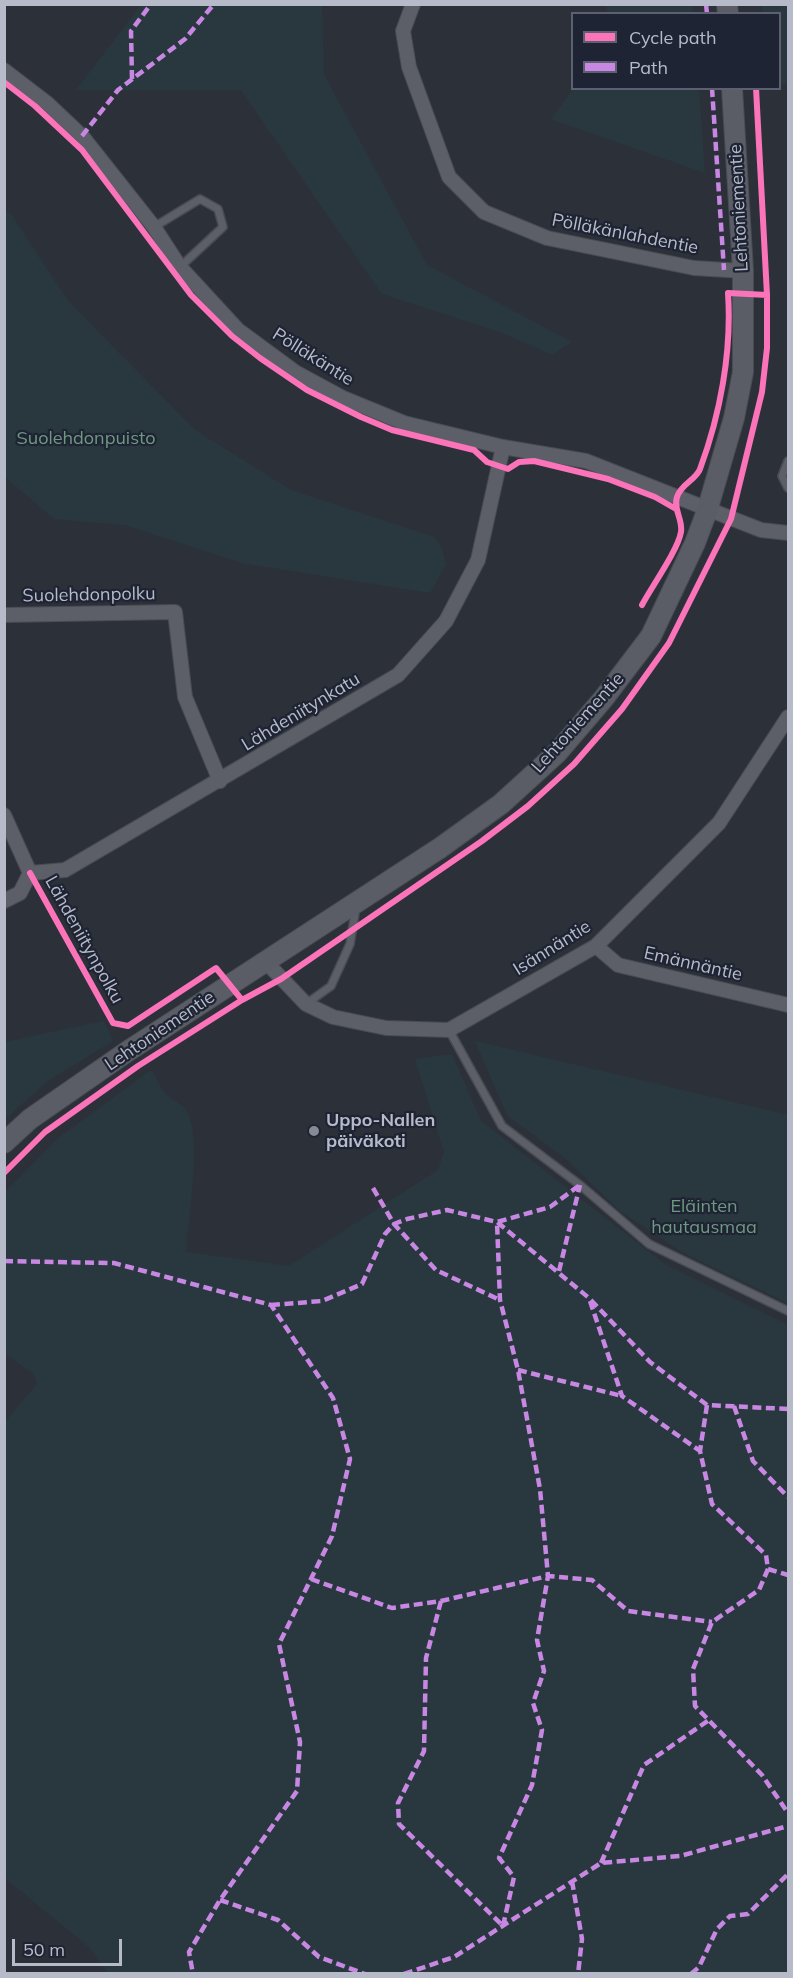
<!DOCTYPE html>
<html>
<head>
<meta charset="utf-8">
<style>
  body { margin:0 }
  #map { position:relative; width:793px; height:1978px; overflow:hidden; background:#2c3039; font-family:Mulish,sans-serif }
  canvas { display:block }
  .frame { position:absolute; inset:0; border:6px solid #b7bbc9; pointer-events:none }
  .legend { position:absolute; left:571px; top:12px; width:210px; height:78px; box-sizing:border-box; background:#1f2434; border:2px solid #5c6070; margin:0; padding:8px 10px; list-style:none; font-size:18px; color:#b7bbc9 }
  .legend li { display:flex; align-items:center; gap:12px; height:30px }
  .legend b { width:30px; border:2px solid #5c6070 }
  .scale { position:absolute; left:12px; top:1939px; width:110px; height:27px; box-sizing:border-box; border:3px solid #b7bbc9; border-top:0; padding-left:8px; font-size:18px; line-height:21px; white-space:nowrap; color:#b7bbc9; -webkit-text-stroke:4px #1f2434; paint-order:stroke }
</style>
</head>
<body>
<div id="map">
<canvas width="793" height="1978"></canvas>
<div class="frame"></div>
<ul class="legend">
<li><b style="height:8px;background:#fb73b8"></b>Cycle path</li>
<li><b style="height:8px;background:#c787e3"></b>Path</li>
</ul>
<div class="scale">50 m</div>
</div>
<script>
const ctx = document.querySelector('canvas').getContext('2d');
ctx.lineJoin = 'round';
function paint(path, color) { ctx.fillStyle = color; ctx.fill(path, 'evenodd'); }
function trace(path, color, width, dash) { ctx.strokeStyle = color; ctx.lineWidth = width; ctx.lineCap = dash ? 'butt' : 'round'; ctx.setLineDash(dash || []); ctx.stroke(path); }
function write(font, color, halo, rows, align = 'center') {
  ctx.font = font + ' Mulish,sans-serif'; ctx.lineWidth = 4.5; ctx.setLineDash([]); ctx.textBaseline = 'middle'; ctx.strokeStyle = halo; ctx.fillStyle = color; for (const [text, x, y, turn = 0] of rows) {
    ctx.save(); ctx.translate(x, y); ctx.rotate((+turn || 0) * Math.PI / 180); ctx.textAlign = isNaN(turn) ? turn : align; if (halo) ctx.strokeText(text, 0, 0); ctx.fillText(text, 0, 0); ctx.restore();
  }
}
const green = new Path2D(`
  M 141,5 L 322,5 L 324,75 L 427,265 L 572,342 L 552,355 L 503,333 L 382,294 L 241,90 L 76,90 Z
  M 606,5 L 692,5 L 693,13 L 608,13 Z
  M 762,5 L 788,5 L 788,84 L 780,84 L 780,14 L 763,13 Z
  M 574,88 L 699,89 L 705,173 L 551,119 Z
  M 5,211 L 11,214 L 68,301 L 195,430 L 291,490 L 434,537 L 442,549 L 446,564 L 430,593 L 242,563 L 125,525 L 54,519 L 5,477 Z
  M 104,1021 L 113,1041 L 49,1080 L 5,1119 L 5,1042 Z
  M 475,1041 L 788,1115 L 788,1303 L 685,1254 L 620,1211 L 566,1159 L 507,1115 Z
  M 452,1054 L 481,1121 L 666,1265 L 788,1325 L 788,1973 L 108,1973 L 90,1948 L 5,1878 L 5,1422 L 37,1384 L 33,1373 L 5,1354 L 5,1192 L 58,1138 L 151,1070 C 157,1077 157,1082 162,1089 C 168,1099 180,1102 186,1110 C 203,1136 188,1220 186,1252 L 289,1266 L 438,1170 L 444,1152 L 415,1059 Z`);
const lane = new Path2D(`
  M 154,227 L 200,199 L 218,209 L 223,227 L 180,267
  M 788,461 L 782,476 L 788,488
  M 306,1004 L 331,986 L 350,944 L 356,907
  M 449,1030 L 502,1126 L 580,1185 L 649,1244 L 788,1311`);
const street = new Path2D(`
  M 413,4 L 403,31 L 409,67 L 449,177 L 484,212 L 547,238 L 694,268 L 743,271
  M 4,70 L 47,103 L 82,136 L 154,227 L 180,267 L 238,330 L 295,372 L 343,398 L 404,423 L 503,447 L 586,461 L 761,530 L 788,533
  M 4,615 L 175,612 L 185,697 L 220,781
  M 4,815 L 30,873
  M 4,901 L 20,893 L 30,873 L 65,870 L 398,675 L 446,621 L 478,560 L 503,447
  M 596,946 L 618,965 L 788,1005
  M 265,961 L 306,1004 L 333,1017 L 386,1028 L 449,1030 L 596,946 L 719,823 L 788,717`);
const secondary = new Path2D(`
  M 727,4 L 728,14
  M 4,1143 L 30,1119 L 128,1051 L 440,848 L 501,804 L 557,753 L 604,698 L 651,636 L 695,543 L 707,511 L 734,418 L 743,372 L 743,271 L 732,88`);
const quiet = new Path2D(`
  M 706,4 L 707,14
  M 132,79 L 131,31 L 151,4
  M 712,88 L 724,270
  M 82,136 L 118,90 L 185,39 L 214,4
  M 373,1188 L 394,1224 L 436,1270 L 500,1300
  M 4,1261 L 114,1263 L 271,1305 L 333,1398 L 350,1459 L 332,1536 L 279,1644 L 300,1742 L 297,1791 L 220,1900 L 189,1952 L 193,1974
  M 559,1271 L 580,1185
  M 590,1301 L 622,1396 L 700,1451
  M 271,1305 L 322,1301 L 362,1284 L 385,1234 L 394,1224 L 407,1219 L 447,1210 L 497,1222 L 589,1298 L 650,1362 L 707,1405 L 788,1409
  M 518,1370 L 622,1396
  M 707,1405 L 700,1451 L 712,1504 L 766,1555 L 768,1569 L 759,1590 L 712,1622 L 693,1669 L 695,1706 L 762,1775 L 788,1813
  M 734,1406 L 753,1461 L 788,1497
  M 768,1569 L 788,1575
  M 311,1579 L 392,1608 L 441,1601 L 548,1576 L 592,1580 L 628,1611 L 712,1622
  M 441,1601 L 426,1658 L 424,1751 L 398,1803 L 399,1824 L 503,1926
  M 601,1863 L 644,1765 L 709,1720
  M 572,1881 L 582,1939 L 578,1974
  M 220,1900 L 278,1920 L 319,1957 L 365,1974
  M 503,1926 L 514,1877 L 499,1858 L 532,1785 L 542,1730 L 533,1703 L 544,1671 L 537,1640 L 548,1576 L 540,1489 L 518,1370 L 500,1300 L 497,1222 L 550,1207 L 580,1185
  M 404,1974 L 454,1957 L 601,1863 L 680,1856 L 788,1826
  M 691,1974 L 699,1967 L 717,1929 L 730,1916 L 748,1914 L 788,1874`);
const cycleway = new Path2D(`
  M 4,82 L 35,106 L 82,150 L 191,295 L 232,336 L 260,358 L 307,390 L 361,417 L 392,430 L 474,450 L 487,462 L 508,469 L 519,462 L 534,461 L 608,479 L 655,497 L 676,509
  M 642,605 C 652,586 678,550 681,532 C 683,519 673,510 677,497 C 681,484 696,480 700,469 C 720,415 732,352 728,293 L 767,295
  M 30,873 L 113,1023 L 128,1026 L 216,968 L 242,1000
  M 4,1173 L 45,1132 L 138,1066 L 242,1000 L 281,979 L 482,841 L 528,806 L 574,764 L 622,709 L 669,643 L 731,519 L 762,392 L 767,348 L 767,295 L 756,88`);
const markers = [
  [314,1131,6,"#868a97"]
];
const streetNames = [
  ["Lehtoniementie",739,208,-93],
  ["Pölläkänlahdentie",625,234,11],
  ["Pölläkäntie",313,357,32],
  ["Suolehdonpolku",89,595,-1],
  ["Lähdeniitynkatu",301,712,-31],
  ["Lehtoniementie",578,723,-48],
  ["Lähdeniitynpolku",84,940,61],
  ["Isännäntie",552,948,-32],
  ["Emännäntie",693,964,13],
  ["Lehtoniementie",160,1031,-34]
];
const parkNames = [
  ["Suolehdonpuisto",86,439],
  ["Eläinten",704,1207],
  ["hautausmaa",704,1228]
];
const poiNames = [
  ["Uppo-Nallen",326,1121],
  ["päiväkoti",326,1142]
];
paint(green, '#29383f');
trace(lane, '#484b52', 10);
trace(street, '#484b52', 16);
trace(secondary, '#484b52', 22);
trace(lane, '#5c5f67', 7);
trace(street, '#5c5f67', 14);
trace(secondary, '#5a5d66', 20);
trace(quiet, '#c787e3', 4.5, [9, 4.5]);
trace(cycleway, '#fb73b8', 6);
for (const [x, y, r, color] of markers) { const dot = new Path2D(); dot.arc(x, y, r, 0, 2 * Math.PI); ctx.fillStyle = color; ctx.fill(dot); trace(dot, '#1f2434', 2); }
write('18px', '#b7bbc9', '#1f2434', streetNames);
write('18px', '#6f9980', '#1f2434', parkNames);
write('bold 18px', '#b7bbc9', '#1f2434', poiNames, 'left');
</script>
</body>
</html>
